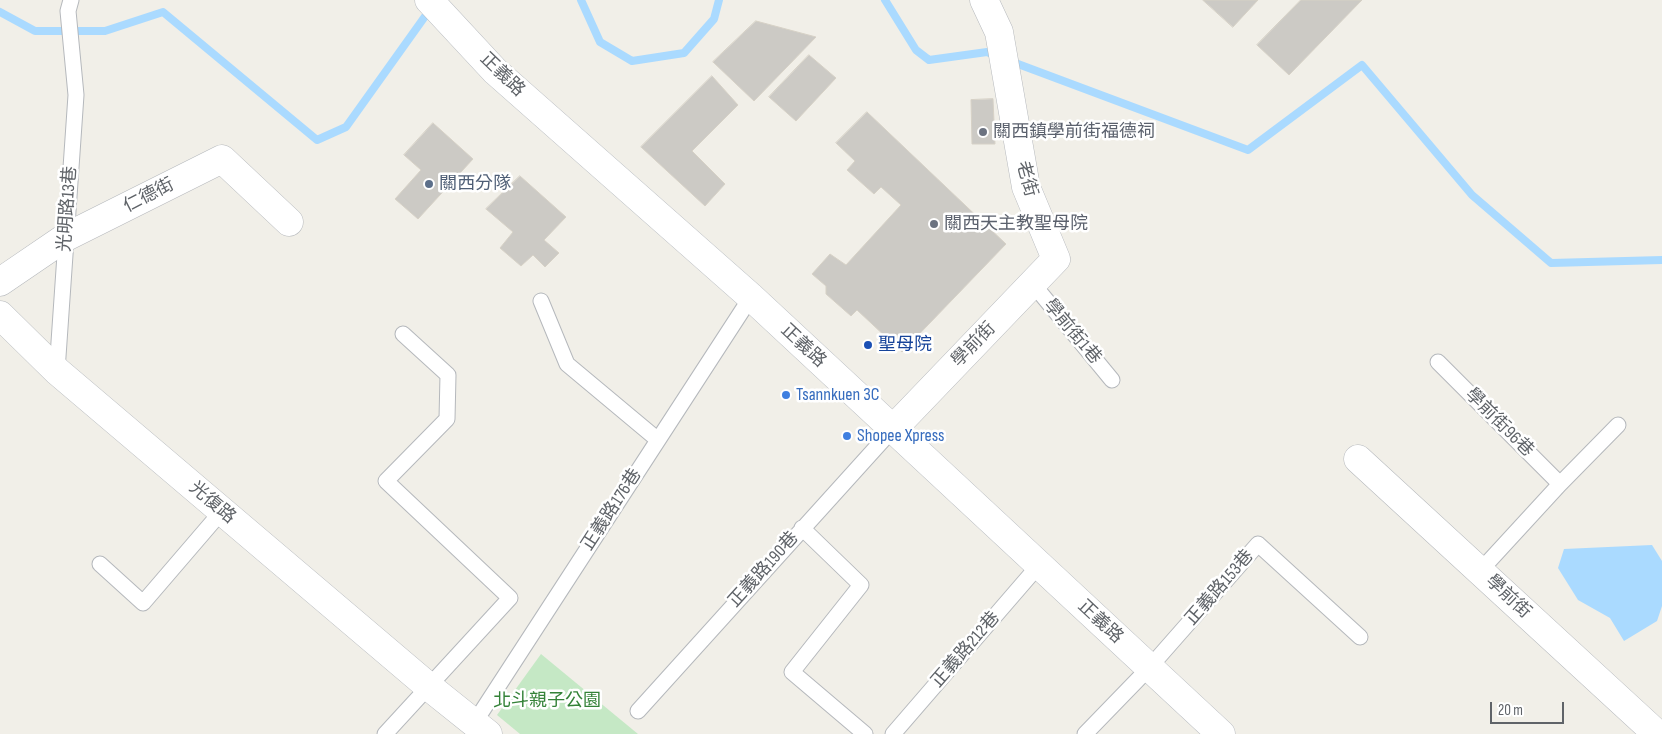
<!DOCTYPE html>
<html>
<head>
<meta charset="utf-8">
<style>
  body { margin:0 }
  #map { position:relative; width:1662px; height:734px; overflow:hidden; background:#f1efe8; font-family:"Sofia Sans Condensed",sans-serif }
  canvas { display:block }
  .scale { position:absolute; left:1490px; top:702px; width:74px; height:22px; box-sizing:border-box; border:2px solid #5f6368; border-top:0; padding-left:6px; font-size:15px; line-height:18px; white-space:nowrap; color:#5f6368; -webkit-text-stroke:4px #fff; paint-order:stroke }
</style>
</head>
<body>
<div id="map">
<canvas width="1662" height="734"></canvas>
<div class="scale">20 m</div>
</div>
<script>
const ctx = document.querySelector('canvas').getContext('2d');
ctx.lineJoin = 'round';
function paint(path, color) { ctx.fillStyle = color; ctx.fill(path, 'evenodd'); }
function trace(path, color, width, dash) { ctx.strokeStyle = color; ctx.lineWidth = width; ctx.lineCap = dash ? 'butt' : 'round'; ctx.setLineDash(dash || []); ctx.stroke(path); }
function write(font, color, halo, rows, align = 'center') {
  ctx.font = font + ' "Sofia Sans Condensed","Noto Sans TC",sans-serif'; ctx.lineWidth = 5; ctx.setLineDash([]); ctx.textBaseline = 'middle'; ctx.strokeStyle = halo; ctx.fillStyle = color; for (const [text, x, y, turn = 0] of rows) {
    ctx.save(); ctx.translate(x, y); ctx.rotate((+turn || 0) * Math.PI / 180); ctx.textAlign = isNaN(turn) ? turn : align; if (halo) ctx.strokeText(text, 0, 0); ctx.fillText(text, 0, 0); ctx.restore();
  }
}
const green = new Path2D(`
  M 541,654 L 638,734 L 520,734 L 497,715 Z`);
const water = new Path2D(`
  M 1652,545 L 1662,561 L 1662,606 L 1657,621 L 1624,641 L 1610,618 L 1578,600 L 1558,568 L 1564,549 Z`);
const stream = new Path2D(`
  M 581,0 L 600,42 L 632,61 L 684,53 L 714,19 L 719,0
  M 885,0 L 916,50 L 929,60 L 987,52 L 997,56
  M 0,12 L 35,31 L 105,31 L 163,12 L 317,140 L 346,127 L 431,8
  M 1010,61 L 1248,150 L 1362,65 L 1472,195 L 1551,263 L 1662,260`);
const building = new Path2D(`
  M 1203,0 L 1258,0 L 1233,27 Z
  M 1301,0 L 1362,0 L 1289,75 L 1257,45 Z
  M 756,21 L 816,37 L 754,101 L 713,62 Z
  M 809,55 L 836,78 L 796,121 L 769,97 Z
  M 712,76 L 738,105 L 692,151 L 725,184 L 705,206 L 641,147 Z
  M 993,99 L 995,144 L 972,144 L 971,100 Z
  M 867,112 L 1006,244 L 902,352 L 857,310 L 851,316 L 826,294 L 826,286 L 812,274 L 830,254 L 846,265 L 901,205 L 881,187 L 874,194 L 847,170 L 855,161 L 836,143 Z
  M 433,123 L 473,159 L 418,219 L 395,199 L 421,170 L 404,155 Z
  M 520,176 L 566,217 L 544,240 L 559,253 L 545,267 L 533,255 L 521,266 L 500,248 L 513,232 L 486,209 Z`);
const lane = new Path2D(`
  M 1033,284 L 1112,380
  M 541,301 L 567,364 L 658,440
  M 1438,362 L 1560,484 L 1480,571
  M 57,371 L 76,95 L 68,11 L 71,0
  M 1560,484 L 1618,425
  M 802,528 L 861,585 L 792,672 L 865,734
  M 100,564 L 143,603 L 222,511
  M 638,711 L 892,430
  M 471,728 L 751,297
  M 385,734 L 510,598 L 386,481 L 447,419 L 448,375 L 403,334
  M 893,734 L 1039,565
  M 1085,734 L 1149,668 L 1258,544 L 1360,637`);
const street = new Path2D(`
  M 0,282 L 66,237 L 222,159 L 289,222
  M 0,315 L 57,371 L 428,686 L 488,734
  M 892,430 L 1056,259 L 1026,187 L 999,32 L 984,0
  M 1358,459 L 1657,734`);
const secondary = new Path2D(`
  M 429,0 L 495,71 L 751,297 L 1221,734`);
const markers = [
  [983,132,5,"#6b7280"],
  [429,184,5,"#5c6f8a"],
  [934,224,5,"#6b7280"],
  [868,345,5,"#1a4fb4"],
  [786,395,5,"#3f7fe0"],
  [847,436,5,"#3f7fe0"]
];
const streetNames = [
  ["正義路",502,75,44],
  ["老街",1026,179,75],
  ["仁德街",149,196,-27],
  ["光明路13巷",68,209,-86],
  ["學前街1巷",1072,332,50],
  ["學前街",974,345,-46],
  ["正義路",803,346,43],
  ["學前街96巷",1499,423,45],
  ["光復路",212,503,40],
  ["正義路176巷",612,510,-57],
  ["正義路190巷",764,570,-48],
  ["正義路153巷",1220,588,-49],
  ["學前街",1508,597,43],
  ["正義路",1100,622,43],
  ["正義路212巷",966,650,-49]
];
const worshipNames = [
  ["關西鎮學前街福德祠",993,132],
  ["關西天主教聖母院",944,224]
];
const serviceNames = [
  ["關西分隊",439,184]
];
const transitNames = [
  ["聖母院",878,345]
];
const shopNames = [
  ["Tsannkuen 3C",796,395],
  ["Shopee Xpress",857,436]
];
const parkNames = [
  ["北斗親子公園",547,701]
];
paint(green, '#c5e8c5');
paint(water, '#aadaff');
trace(stream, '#aadaff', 8);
paint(building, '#cccac5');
trace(building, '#d6d1c6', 1);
trace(lane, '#b5b8bc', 17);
trace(street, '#b5b8bc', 29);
trace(secondary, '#b6babf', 29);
trace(lane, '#fff', 15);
trace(street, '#fff', 28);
trace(secondary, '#fff', 28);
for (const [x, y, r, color] of markers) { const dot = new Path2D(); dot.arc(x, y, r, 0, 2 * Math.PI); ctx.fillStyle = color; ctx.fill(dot); trace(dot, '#fff', 2); }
write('18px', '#5f6368', '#fff', streetNames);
write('18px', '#5b616d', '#fff', worshipNames, 'left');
write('18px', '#4e5e75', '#fff', serviceNames, 'left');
write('18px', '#164399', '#fff', transitNames, 'left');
write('18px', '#366cbe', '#fff', shopNames, 'left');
write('18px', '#348238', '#fff', parkNames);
</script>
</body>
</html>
